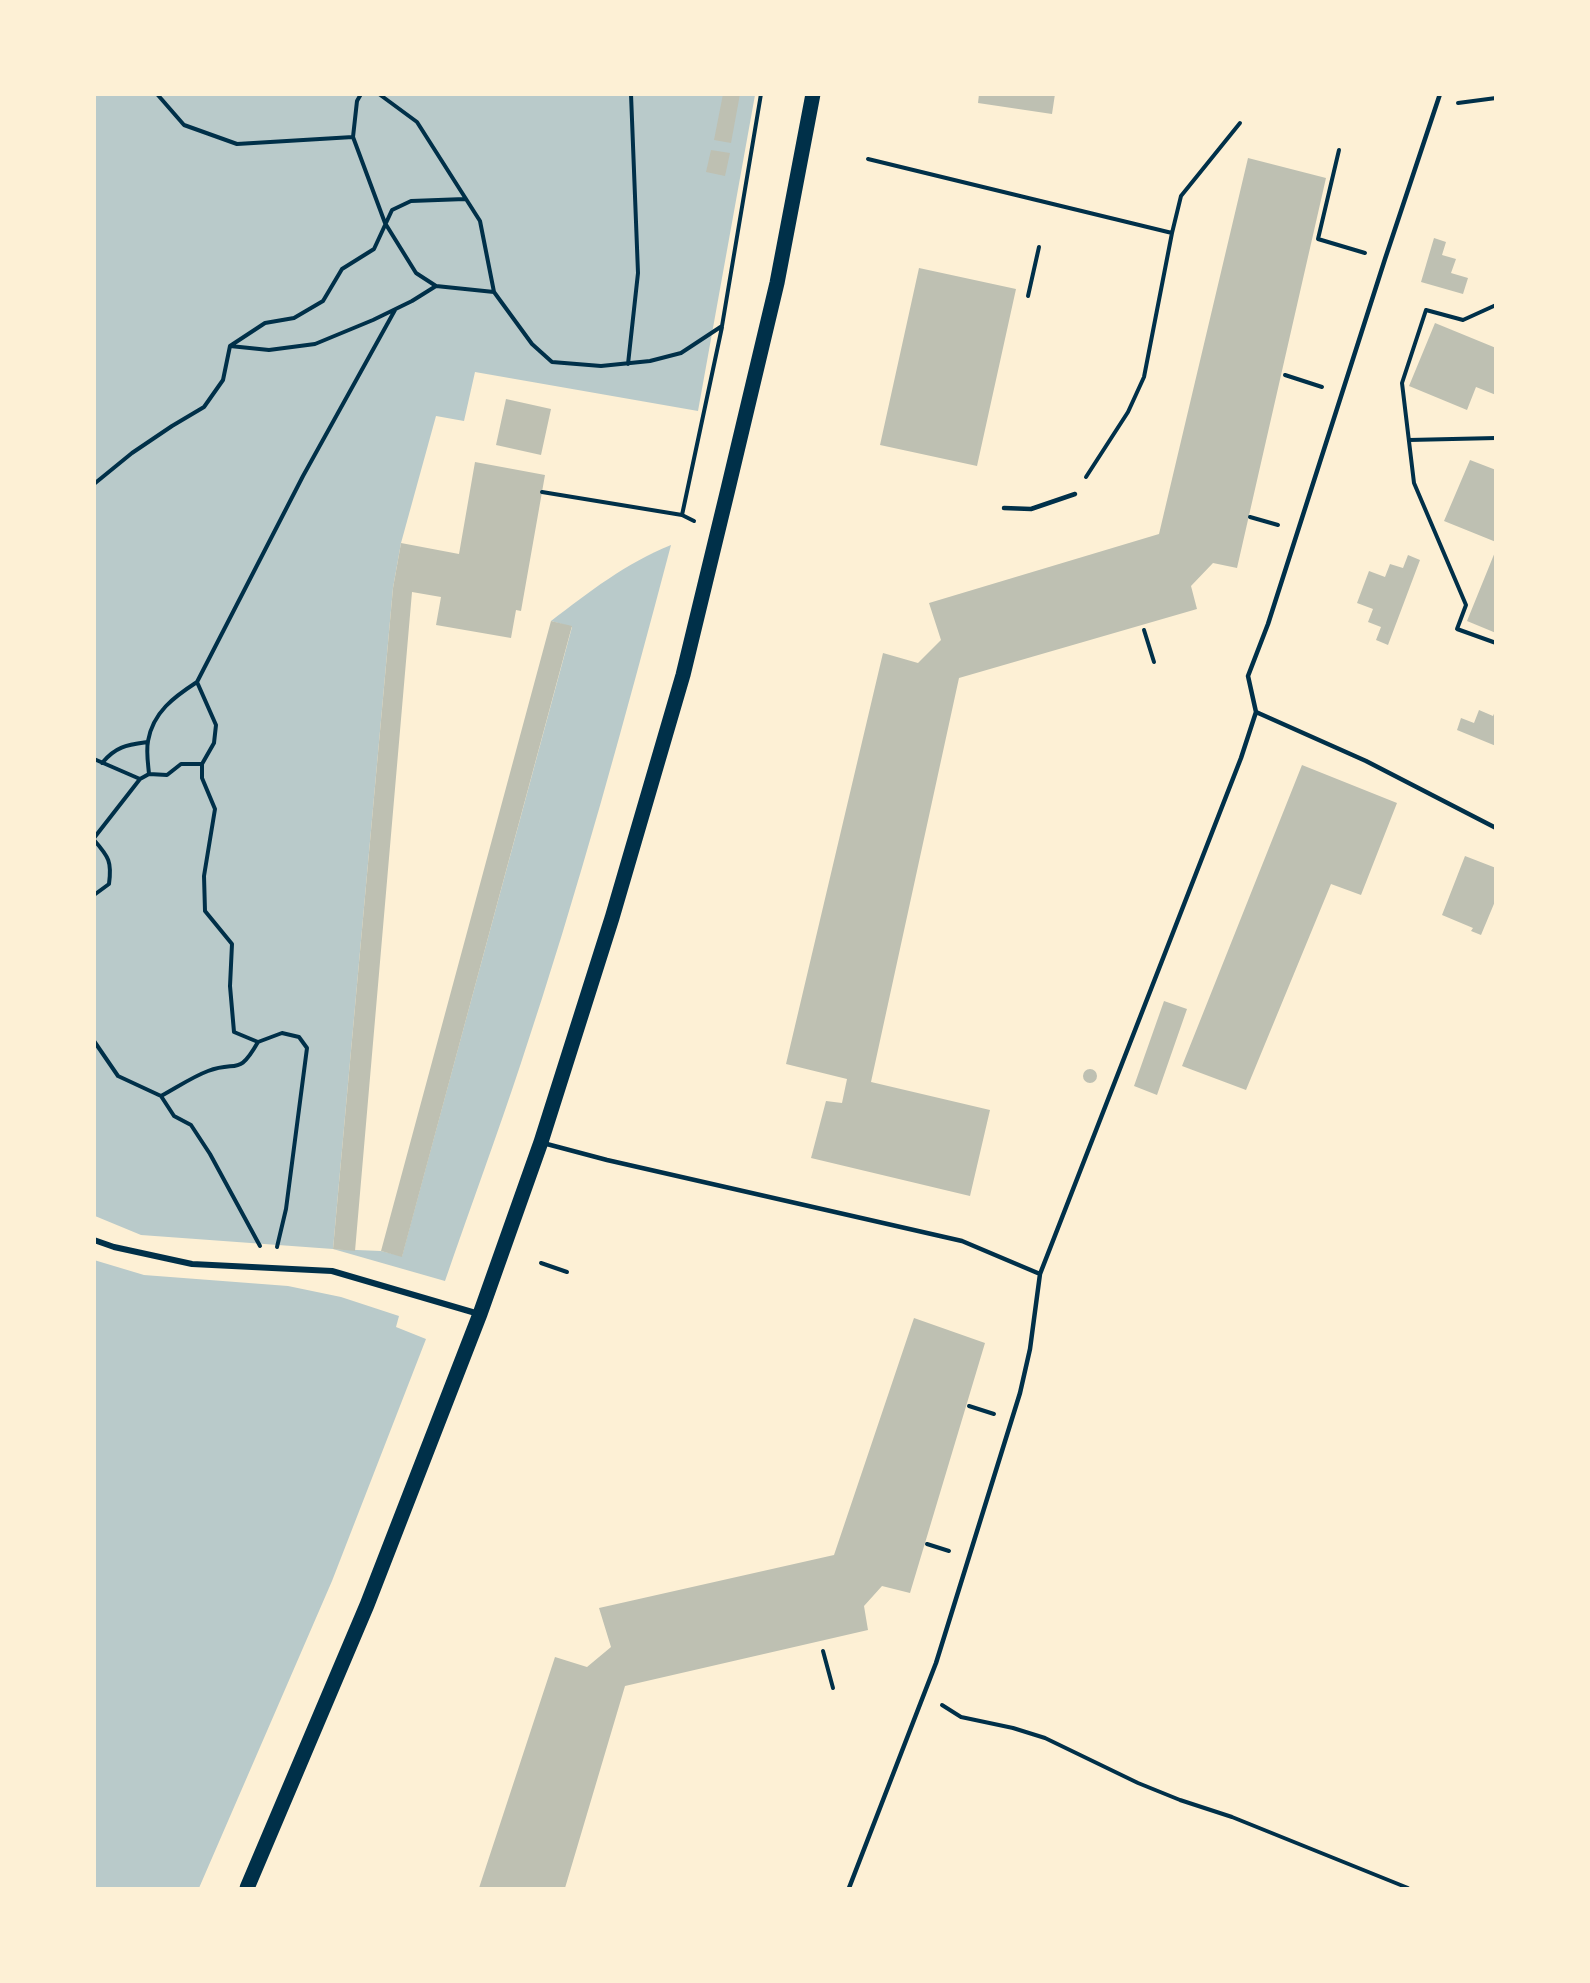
<!DOCTYPE html>
<html>
<head>
<meta charset="utf-8">
<style>
  body { margin:0 }
  #map { position:relative; width:1590px; height:1983px; overflow:hidden; background:#fdf0d5; font-family:"Zilla Slab",serif }
  canvas { display:block }
  .frame { position:absolute; inset:0; border:96px solid #fdf0d5; pointer-events:none }
</style>
</head>
<body>
<div id="map">
<canvas width="1590" height="1983"></canvas>
<div class="frame"></div>
</div>
<script>
const ctx = document.querySelector('canvas').getContext('2d');
ctx.lineJoin = 'round';
function paint(path, color) { ctx.fillStyle = color; ctx.fill(path, 'evenodd'); }
function trace(path, color, width, dash) { ctx.strokeStyle = color; ctx.lineWidth = width; ctx.lineCap = dash ? 'butt' : 'round'; ctx.setLineDash(dash || []); ctx.stroke(path); }
const green = new Path2D(`
  M 94,95 L 755,95 L 698,411 L 475,372 L 464,421 L 436,416 L 401,543 L 393,588 L 333,1249 L 381,1251 L 402,1256 L 572,627 L 551,621 C 589,592 626,563 671,545 C 625,719 578,892 521,1063 C 497,1136 470,1208 445,1281 L 333,1249 L 141,1235 L 95,1216 Z
  M 94,1260 L 144,1275 L 288,1286 L 341,1297 L 399,1316 L 396,1327 L 426,1339 L 332,1581 L 199,1888 L 95,1888 Z`);
const building = new Path2D(`
  M 723,94 L 740,94 L 731,143 L 714,140 Z
  M 979,94 L 1055,94 L 1052,114 L 978,103 Z
  M 711,150 L 730,153 L 725,176 L 706,172 Z
  M 1248,158 L 1326,178 L 1237,568 L 1213,563 L 1191,586 L 1197,609 L 959,678 L 871,1082 L 990,1110 L 970,1196 L 811,1158 L 826,1101 L 842,1103 L 847,1079 L 786,1064 L 883,653 L 918,663 L 941,640 L 929,603 L 1159,534 Z
  M 1434,238 L 1446,242 L 1442,255 L 1456,259 L 1451,273 L 1468,278 L 1463,294 L 1421,282 Z
  M 919,268 L 1016,289 L 977,466 L 880,445 Z
  M 1435,323 L 1496,348 L 1496,395 L 1476,387 L 1467,410 L 1409,386 Z
  M 506,399 L 551,409 L 541,455 L 496,445 Z
  M 1470,460 L 1496,470 L 1496,542 L 1444,521 Z
  M 475,462 L 545,475 L 521,611 L 516,610 L 511,638 L 436,625 L 441,597 L 412,592 L 355,1251 L 333,1249 L 393,588 L 401,543 L 459,554 Z
  M 1495,552 L 1496,552 L 1496,633 L 1467,621 Z
  M 1408,555 L 1420,560 L 1388,645 L 1376,640 L 1381,627 L 1368,622 L 1373,609 L 1357,603 L 1369,571 L 1385,577 L 1390,564 L 1403,568 Z
  M 551,621 L 572,626 L 402,1257 L 381,1251 Z
  M 1496,709 L 1496,746 L 1457,730 L 1461,718 L 1474,723 L 1479,710 L 1493,716 Z
  M 1302,765 L 1397,803 L 1361,895 L 1331,884 L 1246,1090 L 1182,1066 Z
  M 1465,856 L 1496,868 L 1496,899 L 1481,935 L 1471,931 L 1473,928 L 1442,915 Z
  M 1164,1001 L 1187,1009 L 1157,1095 L 1134,1086 Z
  M1083 1076a7 7 0 1 1 14 0a7 7 0 1 1-14 0Z
  M 914,1318 L 985,1343 L 910,1593 L 882,1586 L 864,1606 L 868,1630 L 625,1686 L 565,1888 L 479,1888 L 555,1657 L 587,1667 L 611,1647 L 599,1608 L 834,1555 Z`);
const path = new Path2D(`
  M 157,94 L 184,125 L 237,144 L 353,137
  M 361,94 L 357,101 L 353,137 L 385,223 L 416,273 L 436,286
  M 379,94 L 417,122 L 480,221 L 494,292 L 532,344 L 552,362 L 601,366 L 650,361 L 681,353 L 722,326 L 761,94
  M 1458,103 L 1496,98
  M 1339,150 L 1318,239 L 1365,253
  M 868,159 L 1172,233 L 1181,196 L 1240,123
  M 1028,296 L 1039,247
  M 1496,305 L 1463,320 L 1426,310 L 1402,383 L 1414,483 L 1466,605 L 1457,629 L 1496,643
  M 230,346 L 269,350 L 315,344 L 373,320 L 412,301 L 436,286 L 494,292
  M 628,364 L 638,273 L 631,94
  M 1285,375 L 1322,387
  M 1409,440 L 1496,438
  M 1086,477 L 1128,412 L 1144,377 L 1172,233
  M 94,484 L 132,453 L 172,426 L 204,407 L 223,380 L 230,346 L 265,323 L 294,318 L 323,301 L 342,269 L 374,249 L 392,210 L 411,201 L 465,199
  M 542,492 L 682,515 L 694,521
  M 682,515 L 722,327
  M 1250,517 L 1278,525
  M 1144,630 L 1154,662
  M 197,682 L 216,725 L 214,743 L 202,764 L 202,778 L 215,809 L 204,876 L 205,911 L 232,944 L 230,986 L 234,1032 L 258,1042 L 282,1033 L 299,1037 L 307,1048 L 286,1209 L 277,1247
  M 94,759 L 140,779 L 149,774 C 148,763 146,751 148,741 C 153,712 174,697 197,682 L 303,476 L 395,310
  M 102,763 C 116,746 127,745 148,742
  M 149,774 L 167,775 L 181,764 L 202,764
  M 94,838 L 140,779
  M 94,840 C 109,857 112,862 109,884 L 94,895
  M 94,1041 L 118,1076 L 161,1096 L 174,1116 L 191,1125 L 210,1154 L 260,1246
  M 161,1096 C 176,1088 192,1077 208,1071 C 238,1060 238,1077 258,1042
  M 541,1263 L 567,1272
  M 969,1406 L 994,1414
  M 927,1544 L 949,1551
  M 823,1651 L 833,1688
  M 942,1705 L 961,1717 L 1013,1728 L 1045,1738 L 1138,1783 L 1180,1800 L 1232,1817 L 1408,1888`);
const service = new Path2D(`
  M 1004,508 L 1031,509 L 1075,494
  M 1256,712 L 1366,761 L 1496,828
  M 543,1143 L 607,1160 L 962,1241 L 1040,1274
  M 849,1888 L 936,1663 L 1020,1393 L 1030,1349 L 1040,1274 L 1241,758 L 1256,712 L 1248,676 L 1268,624 L 1385,259 L 1440,94`);
const minor = new Path2D(`
  M 94,1240 L 114,1247 L 192,1264 L 332,1271 L 479,1314`);
const primary = new Path2D(`
  M 247,1888 L 367,1605 L 480,1314 L 541,1142 L 612,918 L 683,675 L 728,489 L 777,283 L 813,94`);
paint(green, '#b9caca');
paint(building, '#bec0b2');
trace(path, '#003049', 4);
trace(service, '#003049', 4.5);
trace(minor, '#003049', 6);
trace(primary, '#003049', 15);
</script>
</body>
</html>
